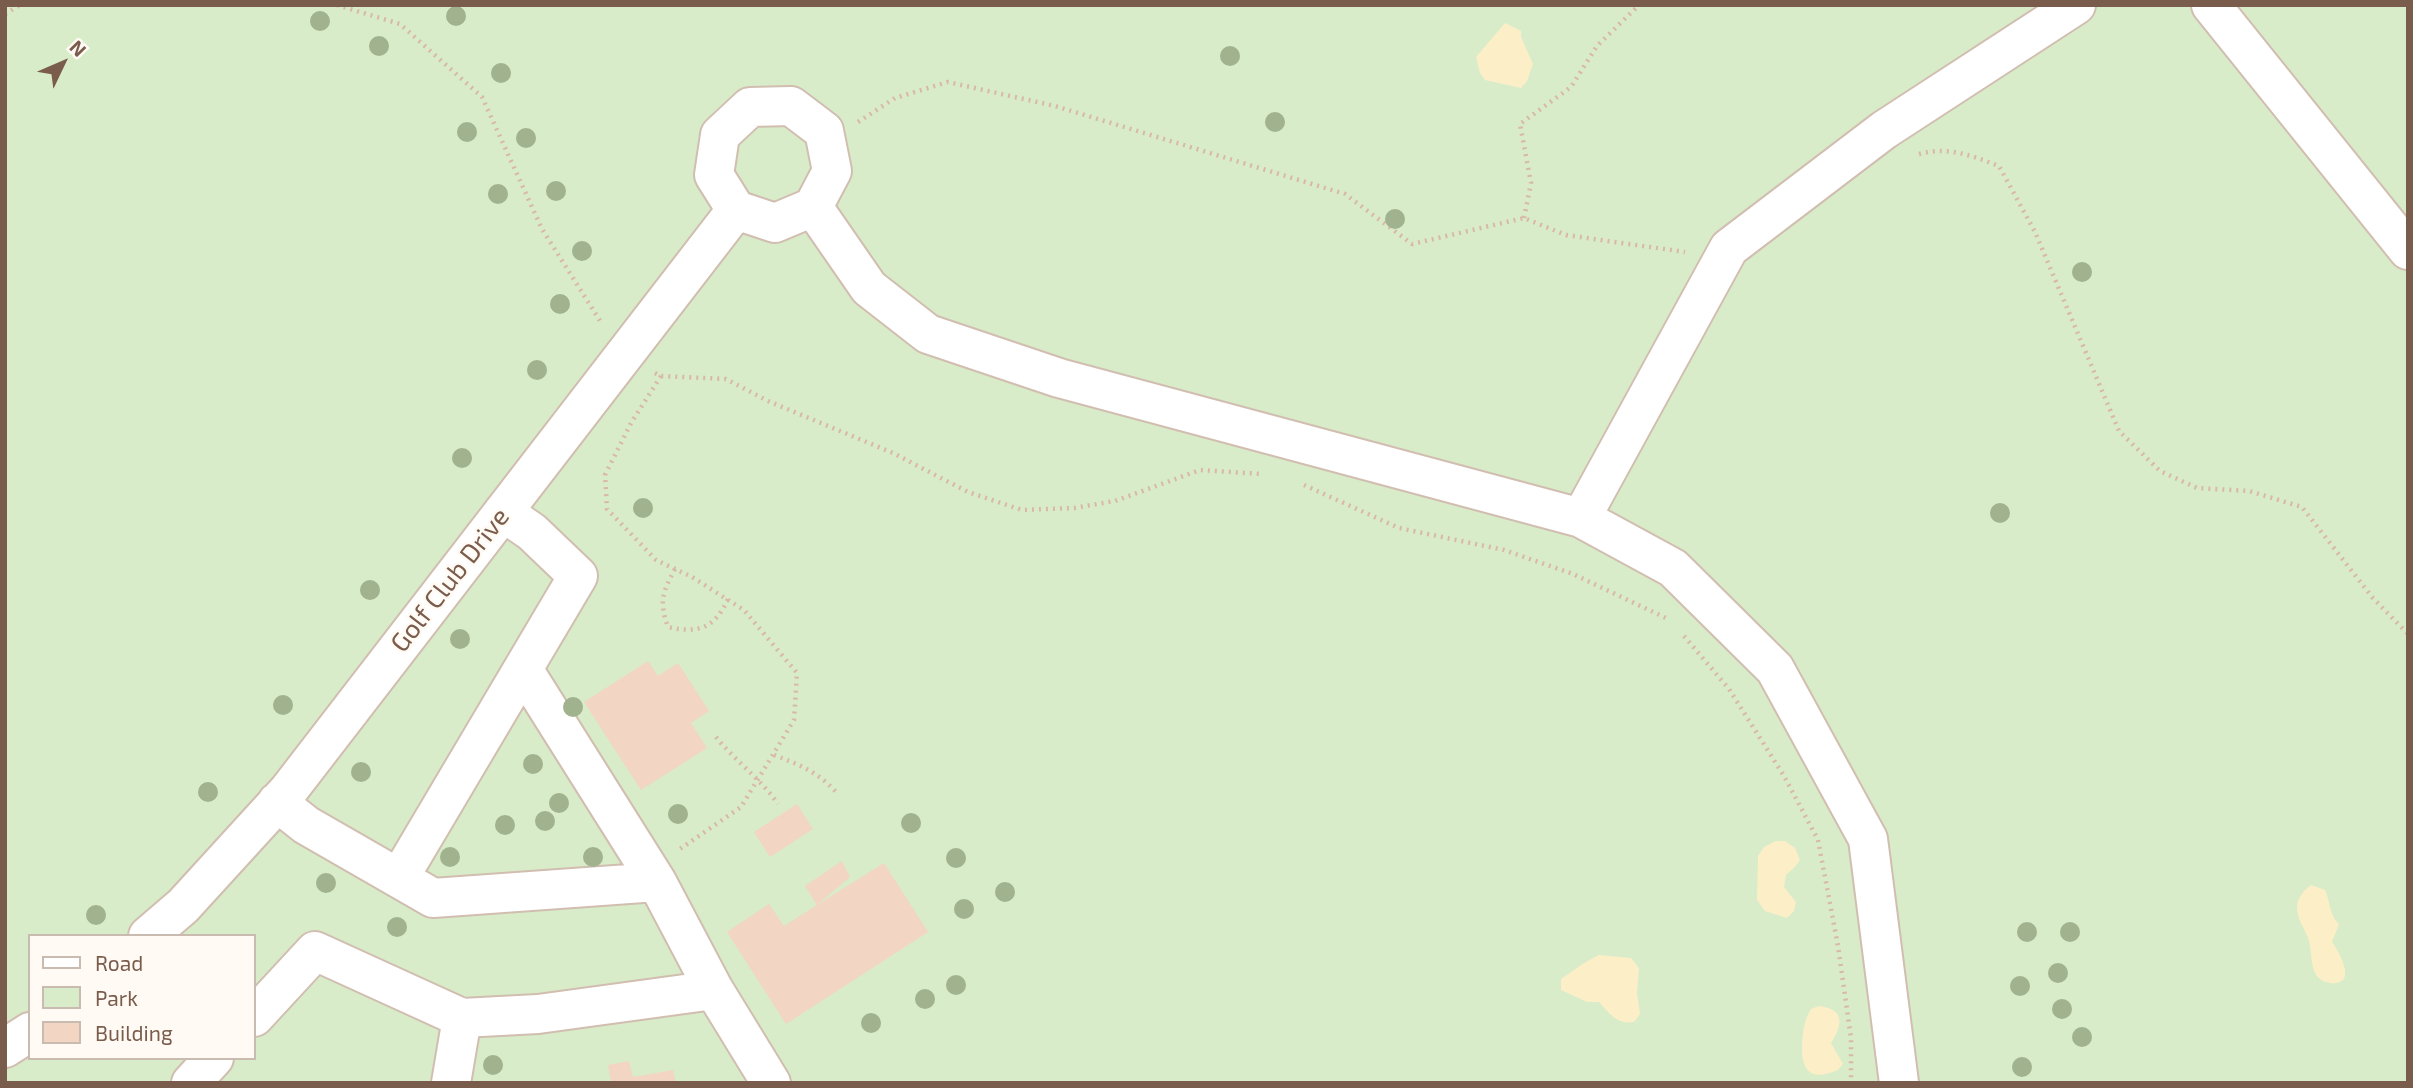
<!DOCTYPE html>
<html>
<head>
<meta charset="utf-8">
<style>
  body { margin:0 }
  #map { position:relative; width:2413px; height:1088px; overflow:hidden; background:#fdf6ec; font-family:"Exo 2",sans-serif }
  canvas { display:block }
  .frame { position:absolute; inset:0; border:7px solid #7a5c4d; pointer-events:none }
  .legend { position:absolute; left:28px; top:934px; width:228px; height:126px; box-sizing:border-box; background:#fffaf3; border:2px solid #cabbb1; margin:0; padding:9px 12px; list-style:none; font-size:21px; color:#7a5c4d }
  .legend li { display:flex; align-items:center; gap:14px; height:35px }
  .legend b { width:35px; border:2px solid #cabbb1 }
  .north { position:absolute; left:28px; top:28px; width:70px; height:70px; -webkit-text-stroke:5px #fffaf3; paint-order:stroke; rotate:46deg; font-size:19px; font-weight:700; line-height:28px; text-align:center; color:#7a5c4d }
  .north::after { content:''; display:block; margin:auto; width:24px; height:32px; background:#7a5c4d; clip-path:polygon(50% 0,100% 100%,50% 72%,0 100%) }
</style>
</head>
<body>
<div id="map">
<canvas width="2413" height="1088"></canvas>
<div class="frame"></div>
<ul class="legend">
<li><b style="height:9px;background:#fff"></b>Road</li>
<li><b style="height:19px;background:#d8ecc9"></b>Park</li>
<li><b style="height:19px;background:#f3d5c3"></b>Building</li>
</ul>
<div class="north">N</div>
</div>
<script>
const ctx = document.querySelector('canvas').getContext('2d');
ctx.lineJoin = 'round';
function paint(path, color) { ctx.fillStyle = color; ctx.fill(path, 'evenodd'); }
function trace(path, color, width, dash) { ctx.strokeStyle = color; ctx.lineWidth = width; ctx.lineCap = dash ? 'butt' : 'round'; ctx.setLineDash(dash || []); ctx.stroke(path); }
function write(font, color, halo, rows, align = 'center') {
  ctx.font = font + ' "Exo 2",sans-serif'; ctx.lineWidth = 5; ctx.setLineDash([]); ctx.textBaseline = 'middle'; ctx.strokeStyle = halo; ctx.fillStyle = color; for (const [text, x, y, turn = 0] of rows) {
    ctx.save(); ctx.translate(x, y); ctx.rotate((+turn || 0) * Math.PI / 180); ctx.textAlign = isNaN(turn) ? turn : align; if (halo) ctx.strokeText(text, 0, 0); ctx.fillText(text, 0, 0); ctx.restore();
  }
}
const green = new Path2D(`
  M 5,5 L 2408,5 L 2408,1083 L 5,1083 ZM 30,936 L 254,936 L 254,1058 L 30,1058 Z`);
const sand = new Path2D(`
  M 1505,23 L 1521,31 L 1521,37 L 1533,64 L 1527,81 L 1521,88 L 1485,80 L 1480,73 L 1476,57 Z
  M 1776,841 L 1785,841 L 1795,848 L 1800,860 L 1795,867 L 1786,875 L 1784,887 L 1796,902 L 1794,911 L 1787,918 L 1765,911 L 1757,900 L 1758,856 L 1764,847 Z
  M 2311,885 L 2325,890 C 2330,901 2330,917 2339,924 L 2332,942 C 2338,950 2356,981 2336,983 C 2332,984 2324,982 2320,979 C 2309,970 2313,951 2308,938 C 2304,927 2297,919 2297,907 C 2297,898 2304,890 2311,885 Z
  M 1599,955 L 1631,958 L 1639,968 L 1637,993 L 1640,1014 L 1634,1022 C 1617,1025 1610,1014 1599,1002 L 1587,1002 L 1561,990 L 1561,979 L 1584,963 Z
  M 1819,1006 C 1845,1009 1843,1025 1831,1043 L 1843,1064 L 1838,1070 C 1814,1080 1802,1075 1802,1047 C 1803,1032 1803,1022 1811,1009 Z`);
const building = new Path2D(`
  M 648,661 L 658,676 L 678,663 L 709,711 L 691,723 L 707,748 L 641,790 L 584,702 Z
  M 797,804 L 813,829 L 770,857 L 754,832 Z
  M 842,861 L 850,877 L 817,905 L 884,863 L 928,932 L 786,1024 L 727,932 L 769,904 L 784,926 L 817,905 L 805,886 Z
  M 629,1061 L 633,1077 L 673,1070 L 676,1083 L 611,1083 L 608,1065 Z`);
const path = new Path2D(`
  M 337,5 L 400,24 L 482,97 L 542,229 L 602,324
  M 5,14 L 20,5
  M 858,122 L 895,98 L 948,82 L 1055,106 L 1345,194 L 1412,244 L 1524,218 L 1566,235 L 1685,252
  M 1919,154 C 1948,146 1973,156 1999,166 L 2035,232 L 2119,431 L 2160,471 L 2197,488 L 2249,491 L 2302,507 L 2372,597 L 2408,634
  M 1524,218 L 1531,183 L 1520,124 L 1571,87 L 1597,46 L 1639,5
  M 655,373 L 661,376 L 726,379 L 768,401 L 893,453 L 968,492 L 1022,510 L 1074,508 L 1115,501 L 1200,470 L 1262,474
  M 661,376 L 631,423 L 605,475 L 607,509 L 656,560 L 692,577 L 744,610 L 797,673 L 794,720 L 741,807 L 680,849
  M 1304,485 L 1399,528 L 1504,550 L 1573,574 L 1668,619
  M 675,569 C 662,593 659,602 668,627 C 698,634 715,628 728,599
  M 1684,636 L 1729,689 L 1784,776 L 1818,840 L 1838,946 L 1851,1038 L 1851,1083
  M 716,737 C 735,761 761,779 778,804
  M 774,755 C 798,764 818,772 836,792`);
const minor = new Path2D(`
  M 2211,5 L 2408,250
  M 791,106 L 824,131 L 832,171 L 813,207 L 775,223 L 736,210 L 714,175 L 720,135 L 750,107 Z
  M 813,207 L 869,288 L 928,334 L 1059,378 L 1581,518 L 1673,568 L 1775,669 L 1868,839 L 1899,1083
  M 1581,518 L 1729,248 L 1884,130 L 2076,5
  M 523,669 L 657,882
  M 399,878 L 578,576 L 532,532 L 503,512
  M 148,936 L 183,906 L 288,791 L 736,210
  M 714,990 L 771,1083
  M 254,1017 L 315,951 L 462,1018 L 538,1014 L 714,990 L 657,882 L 433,898 L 306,825 L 277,802
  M 5,1048 L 30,1032
  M 191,1083 L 214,1058
  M 451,1083 L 462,1018`);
const trees = [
  [456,16],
  [320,21],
  [379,46],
  [1230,56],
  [501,73],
  [1275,122],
  [467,132],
  [526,138],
  [556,191],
  [498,194],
  [1395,219],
  [582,251],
  [2082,272],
  [560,304],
  [537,370],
  [462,458],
  [643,508],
  [2000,513],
  [370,590],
  [460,639],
  [283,705],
  [573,707],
  [533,764],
  [361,772],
  [208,792],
  [559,803],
  [678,814],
  [545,821],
  [911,823],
  [505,825],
  [450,857],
  [593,857],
  [956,858],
  [326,883],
  [1005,892],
  [964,909],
  [96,915],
  [397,927],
  [2027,932],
  [2070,932],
  [2058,973],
  [956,985],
  [2020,986],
  [925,999],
  [2062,1009],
  [871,1023],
  [2082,1037],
  [493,1065],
  [2022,1067]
];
const streetNames = [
  ["Golf Club Drive",450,580,-52]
];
paint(green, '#d8ecc9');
paint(sand, '#fcefc7');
paint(building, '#f3d5c3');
trace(minor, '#d1beb0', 42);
trace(path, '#d9b8a5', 4.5, [2, 5]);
trace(minor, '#fff', 38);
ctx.fillStyle = '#a0b28e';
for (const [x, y] of trees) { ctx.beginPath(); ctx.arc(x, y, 10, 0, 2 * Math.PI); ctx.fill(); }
write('26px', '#7a5c4d', '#fffaf3', streetNames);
</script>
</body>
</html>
